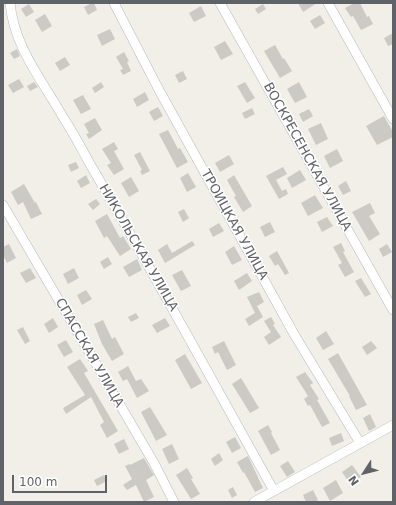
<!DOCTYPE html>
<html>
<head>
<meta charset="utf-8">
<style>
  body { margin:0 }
  #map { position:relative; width:396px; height:505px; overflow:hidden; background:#f1efe8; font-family:"DejaVu Sans",sans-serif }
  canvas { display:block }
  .frame { position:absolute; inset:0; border:4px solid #5f6368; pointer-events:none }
  .north { position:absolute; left:344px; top:453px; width:40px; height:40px; -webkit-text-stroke:3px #fff; paint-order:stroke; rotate:234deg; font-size:11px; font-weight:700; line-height:16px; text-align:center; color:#5f6368 }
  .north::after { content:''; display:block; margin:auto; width:14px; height:18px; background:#5f6368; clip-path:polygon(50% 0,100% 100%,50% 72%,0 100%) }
  .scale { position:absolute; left:12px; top:475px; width:95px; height:18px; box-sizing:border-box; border:2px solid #5f6368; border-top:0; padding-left:5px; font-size:12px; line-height:14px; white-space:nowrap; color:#5f6368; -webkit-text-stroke:3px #fff; paint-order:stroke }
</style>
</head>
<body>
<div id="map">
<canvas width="396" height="505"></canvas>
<div class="frame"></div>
<div class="north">N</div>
<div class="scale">100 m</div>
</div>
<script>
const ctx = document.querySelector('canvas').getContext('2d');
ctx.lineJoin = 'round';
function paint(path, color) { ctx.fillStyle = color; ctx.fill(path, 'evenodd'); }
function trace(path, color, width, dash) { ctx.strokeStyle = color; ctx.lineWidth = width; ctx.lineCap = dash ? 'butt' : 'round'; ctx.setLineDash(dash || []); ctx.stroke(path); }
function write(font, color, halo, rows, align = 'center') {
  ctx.font = font + ' "DejaVu Sans",sans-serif'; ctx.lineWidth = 3; ctx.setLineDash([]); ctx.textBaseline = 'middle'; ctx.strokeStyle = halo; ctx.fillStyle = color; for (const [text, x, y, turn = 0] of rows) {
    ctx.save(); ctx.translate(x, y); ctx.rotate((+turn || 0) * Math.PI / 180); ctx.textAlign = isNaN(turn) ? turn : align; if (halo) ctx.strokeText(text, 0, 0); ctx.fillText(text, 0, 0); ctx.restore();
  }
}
const building = new Path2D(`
  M 92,3 L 94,3 L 97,10 L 88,15 L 84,7 Z
  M 298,3 L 317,3 L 303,12 Z
  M 354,3 L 360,3 L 367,17 L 369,16 L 373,24 L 361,30 L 353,16 L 351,17 L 345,8 Z
  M 29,4 L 34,12 L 26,17 L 21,9 Z
  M 263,4 L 266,9 L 258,14 L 255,9 Z
  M 201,6 L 206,16 L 194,22 L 189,13 Z
  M 45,14 L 52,26 L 42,32 L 35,20 Z
  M 320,15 L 325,23 L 315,29 L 310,21 Z
  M 110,29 L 115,39 L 102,46 L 97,35 Z
  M 393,33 L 393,44 L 388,46 L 384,38 Z
  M 225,41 L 233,54 L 221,60 L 214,47 Z
  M 275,45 L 283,59 L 284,58 L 292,71 L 280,78 L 264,51 Z
  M 17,49 L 20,56 L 14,59 L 10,53 Z
  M 124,52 L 129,61 L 127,62 L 131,71 L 123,75 L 120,70 L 123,69 L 116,57 Z
  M 65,57 L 70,65 L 60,71 L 55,63 Z
  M 183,71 L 187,79 L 179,83 L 175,75 Z
  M 19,79 L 24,87 L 13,93 L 8,85 Z
  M 34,82 L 38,87 L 30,91 L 27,86 Z
  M 101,82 L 104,87 L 95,93 L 92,88 Z
  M 245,82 L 255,98 L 247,103 L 237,86 Z
  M 299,82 L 307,97 L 295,103 L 287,89 Z
  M 145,92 L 149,100 L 137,107 L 133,99 Z
  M 83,95 L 91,109 L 81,114 L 73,100 Z
  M 158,107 L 163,116 L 154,121 L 149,112 Z
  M 252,108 L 255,114 L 245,119 L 242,113 Z
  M 309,109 L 313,116 L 303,122 L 299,114 Z
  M 384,116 L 393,132 L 393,137 L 377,145 L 366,126 Z
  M 95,118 L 102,130 L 89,139 L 86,134 L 89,133 L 84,124 Z
  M 321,123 L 328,139 L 316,145 L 308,129 Z
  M 168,130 L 178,149 L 180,148 L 188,162 L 177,168 L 159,134 Z
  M 114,142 L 118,149 L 114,151 L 124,169 L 114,175 L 107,165 L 111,163 L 102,149 Z
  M 337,149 L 343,161 L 330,168 L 324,156 Z
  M 140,152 L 150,171 L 142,175 L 140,171 L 142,170 L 134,155 Z
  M 229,155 L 234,164 L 220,172 L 215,163 Z
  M 76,162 L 79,168 L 71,172 L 68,165 Z
  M 283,167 L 287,174 L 276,180 L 282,191 L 286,189 L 288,194 L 279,199 L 266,176 Z
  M 300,170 L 306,180 L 292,188 L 287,178 Z
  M 188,173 L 196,187 L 187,192 L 180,178 Z
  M 86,175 L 90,183 L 81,188 L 77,181 Z
  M 234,175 L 252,206 L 243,212 L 234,197 L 236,196 L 227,180 Z
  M 131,177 L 139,191 L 129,197 L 121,183 Z
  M 346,181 L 351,191 L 343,195 L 338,186 Z
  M 24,184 L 35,203 L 36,202 L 42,214 L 31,219 L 23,202 L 18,205 L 11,192 Z
  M 315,195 L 323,208 L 308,216 L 301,203 Z
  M 96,199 L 100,204 L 93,210 L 88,204 Z
  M 370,203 L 375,213 L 369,216 L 380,234 L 369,241 L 352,212 Z
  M 184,209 L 189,218 L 183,222 L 178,212 Z
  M 107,214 L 120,238 L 123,236 L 131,249 L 120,256 L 107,236 L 104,238 L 95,221 Z
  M 327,217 L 333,226 L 322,232 L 317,222 Z
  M 270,222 L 275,232 L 265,237 L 260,227 Z
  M 219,223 L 224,231 L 213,237 L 209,229 Z
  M 192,241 L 195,245 L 165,263 L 158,250 L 167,244 L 172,253 Z
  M 341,243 L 345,251 L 343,252 L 354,272 L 345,277 L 338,265 L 342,263 L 333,247 Z
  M 9,244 L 16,258 L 7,263 L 3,255 L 3,247 Z
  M 387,244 L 392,252 L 383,257 L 379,249 Z
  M 234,246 L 242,260 L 232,265 L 225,252 Z
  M 277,251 L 289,273 L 285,275 L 278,264 L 275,266 L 269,256 Z
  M 108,257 L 112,264 L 104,269 L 100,262 Z
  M 137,259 L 142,270 L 129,277 L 123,267 Z
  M 30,268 L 36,278 L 26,283 L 20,273 Z
  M 74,268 L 79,278 L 68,284 L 63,274 Z
  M 182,270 L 191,286 L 181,291 L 172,275 Z
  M 247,273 L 252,281 L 239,290 L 234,281 Z
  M 361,278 L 371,294 L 365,297 L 355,281 Z
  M 86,290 L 92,299 L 82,305 L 77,295 Z
  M 259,292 L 264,302 L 257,306 L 263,317 L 249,326 L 245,319 L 255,313 L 247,297 Z
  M 136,313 L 139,318 L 131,322 L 128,317 Z
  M 271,317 L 275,324 L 273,325 L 281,337 L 269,345 L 264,337 L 271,332 L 264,321 Z
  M 53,318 L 58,327 L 49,333 L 44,324 Z
  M 165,318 L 170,326 L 157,333 L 152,325 Z
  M 103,320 L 112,339 L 115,337 L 124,354 L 112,361 L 102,344 L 94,324 Z
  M 23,327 L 30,341 L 25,344 L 17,330 Z
  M 326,331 L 334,344 L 323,350 L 316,338 Z
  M 66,340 L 73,352 L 64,357 L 57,345 Z
  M 224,341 L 236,365 L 227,370 L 218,352 L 215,354 L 212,347 Z
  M 371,341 L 377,348 L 367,355 L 362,347 Z
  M 338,353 L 367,405 L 356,410 L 349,396 L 350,396 L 328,359 Z
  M 185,354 L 202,383 L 191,389 L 175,360 Z
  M 80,359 L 88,371 L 84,373 L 118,431 L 107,438 L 100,425 L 104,422 L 91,397 L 66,414 L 63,408 L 85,395 L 67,367 Z
  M 128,366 L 136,381 L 141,379 L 149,391 L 137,398 L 127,379 L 123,381 L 118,372 Z
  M 305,372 L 313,383 L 310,385 L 319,399 L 317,400 L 330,423 L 322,427 L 310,405 L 308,406 L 304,399 L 308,396 L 296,377 Z
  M 241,378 L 259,408 L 250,413 L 232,384 Z
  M 150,407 L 167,435 L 156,441 L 141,412 Z
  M 370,414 L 376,427 L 369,431 L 363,418 Z
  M 268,425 L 272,432 L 271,433 L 280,450 L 271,455 L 258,431 Z
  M 341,433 L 344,441 L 332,446 L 329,438 Z
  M 235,437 L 241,448 L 232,453 L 226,442 Z
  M 124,439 L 129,449 L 119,454 L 114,444 Z
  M 172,444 L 179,459 L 169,464 L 162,449 Z
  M 219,453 L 223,460 L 215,466 L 211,459 Z
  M 248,456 L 263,488 L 255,492 L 244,472 L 243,473 L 237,462 Z
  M 144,458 L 154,475 L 146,480 L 154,497 L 144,502 L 136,485 L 127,490 L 123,485 L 132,479 L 125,466 L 130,464 L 130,465 Z
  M 288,461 L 295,472 L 287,477 L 280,466 Z
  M 352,465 L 361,477 L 350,484 L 342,472 Z
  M 187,468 L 193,478 L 191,479 L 200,494 L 191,499 L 176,475 Z
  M 104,475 L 107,481 L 97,486 L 94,480 Z
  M 336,480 L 343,493 L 330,501 L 323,488 Z
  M 233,487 L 237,495 L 232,498 L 228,490 Z
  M 313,490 L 318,500 L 315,502 L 306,502 L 303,495 Z`);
const minor = new Path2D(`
  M 10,3 C 14,47 42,80 63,117 C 73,132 81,148 90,164 C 153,272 213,382 274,491
  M 114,3 L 159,90 L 294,334 L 360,443
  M 220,3 L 393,310
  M 328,3 L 393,119
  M 3,205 L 154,463 L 174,502
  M 254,502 L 393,425`);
const streetNames = [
  ["ВОСКРЕСЕНСКАЯ УЛИЦА",307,157,61],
  ["ТРОИЦКАЯ УЛИЦА",234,225,61],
  ["НИКОЛЬСКАЯ УЛИЦА",138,248,60],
  ["СПАССКАЯ УЛИЦА",89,353,60]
];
paint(building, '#cccac5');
trace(minor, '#b5b8bc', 10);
trace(minor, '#fff', 9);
write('13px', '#5f6368', '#fff', streetNames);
</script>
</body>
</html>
